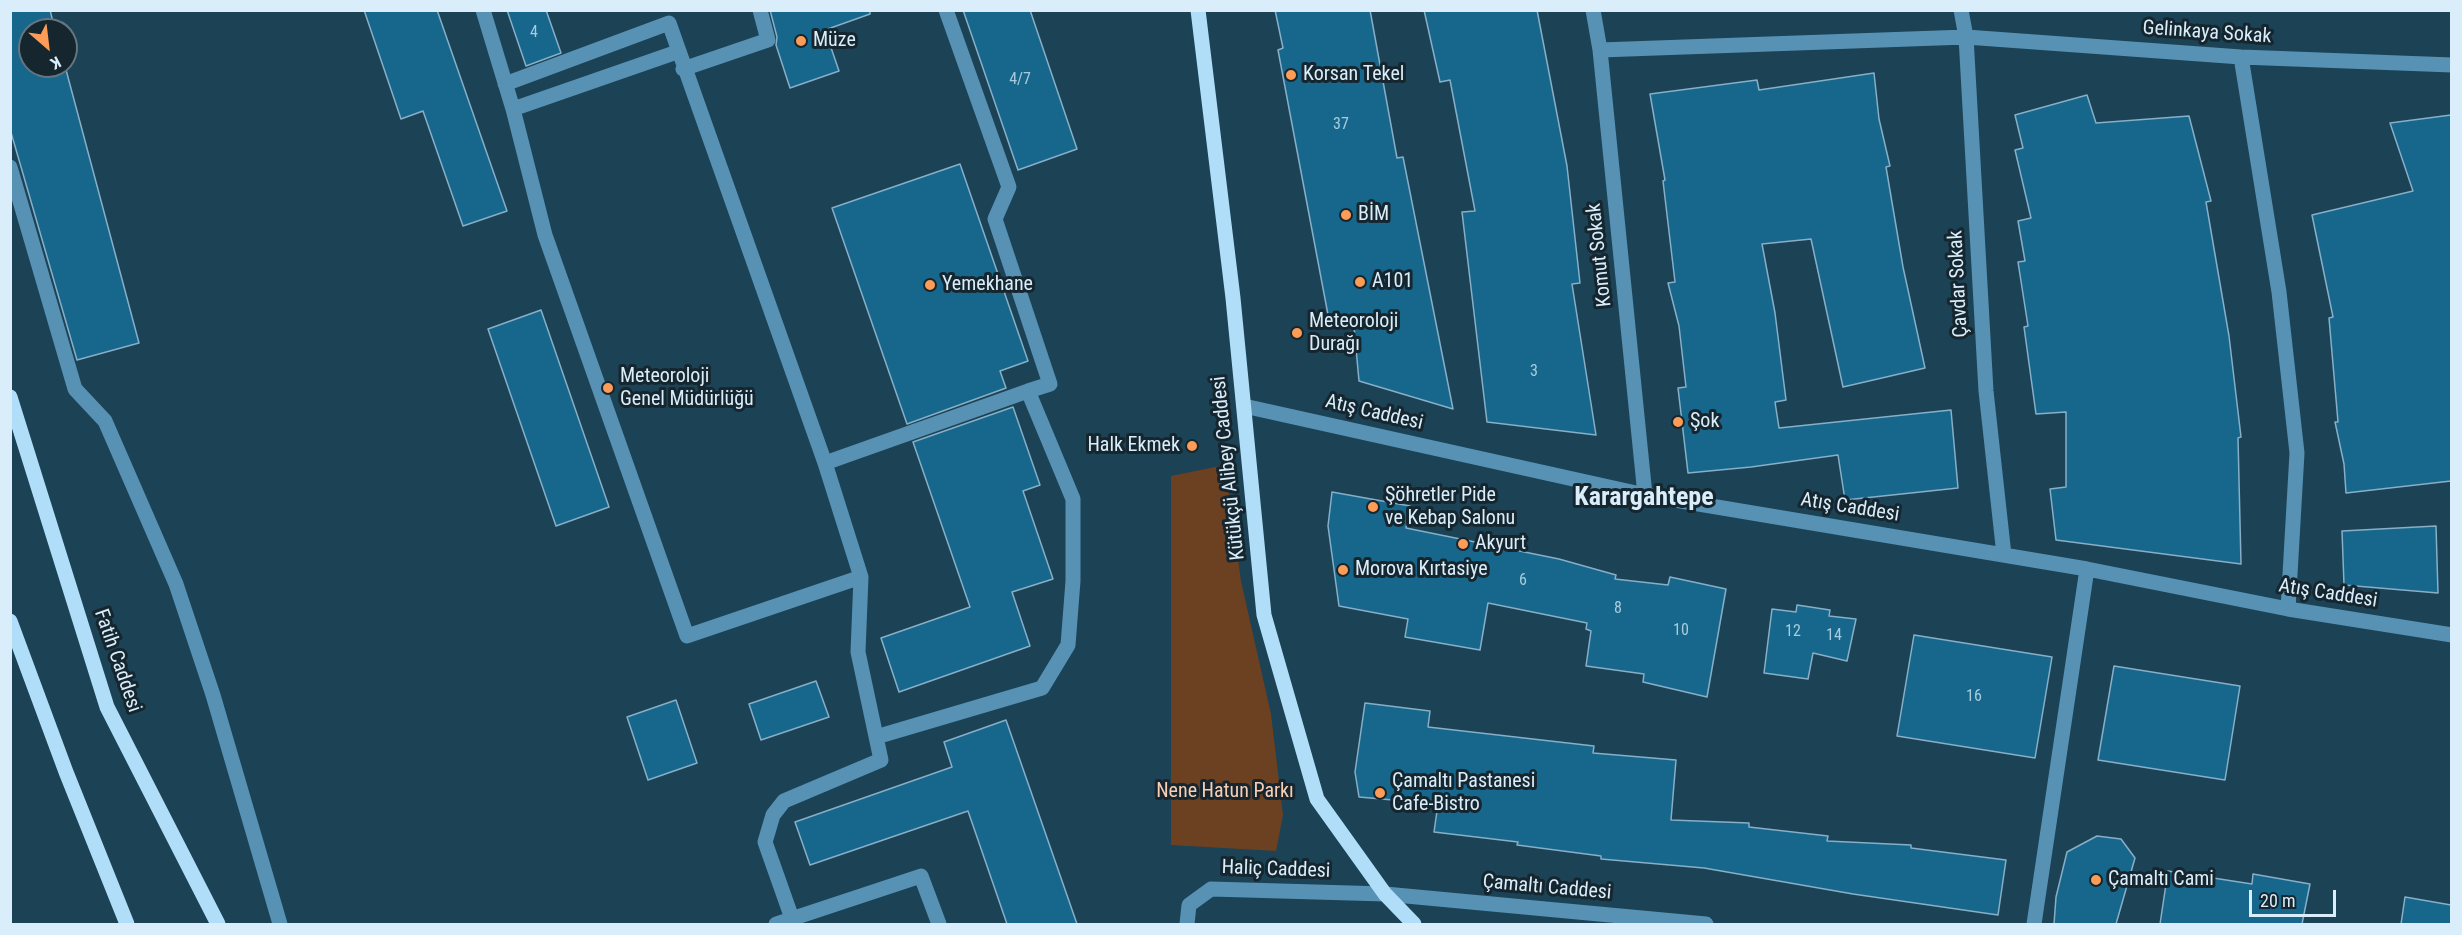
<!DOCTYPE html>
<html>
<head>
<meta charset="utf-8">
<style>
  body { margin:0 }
  #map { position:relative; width:2462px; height:935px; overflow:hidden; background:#1c4256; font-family:"Roboto Condensed",sans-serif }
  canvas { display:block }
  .frame { position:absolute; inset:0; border:12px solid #d9edfa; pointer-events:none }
  .north { position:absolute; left:18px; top:18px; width:60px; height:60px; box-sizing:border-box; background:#16262f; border:2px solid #647680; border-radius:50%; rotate:152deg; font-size:16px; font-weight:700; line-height:24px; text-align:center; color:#d9edfa }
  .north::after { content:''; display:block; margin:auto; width:21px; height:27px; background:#fd9c56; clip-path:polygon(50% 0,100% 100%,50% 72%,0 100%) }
  .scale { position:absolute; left:2249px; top:890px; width:87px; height:27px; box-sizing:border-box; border:3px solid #d9edfa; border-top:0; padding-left:8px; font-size:18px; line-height:21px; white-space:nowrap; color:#d9edfa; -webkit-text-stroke:4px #16262f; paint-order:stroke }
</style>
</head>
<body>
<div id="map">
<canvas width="2462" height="935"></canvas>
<div class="frame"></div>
<div class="north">K</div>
<div class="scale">20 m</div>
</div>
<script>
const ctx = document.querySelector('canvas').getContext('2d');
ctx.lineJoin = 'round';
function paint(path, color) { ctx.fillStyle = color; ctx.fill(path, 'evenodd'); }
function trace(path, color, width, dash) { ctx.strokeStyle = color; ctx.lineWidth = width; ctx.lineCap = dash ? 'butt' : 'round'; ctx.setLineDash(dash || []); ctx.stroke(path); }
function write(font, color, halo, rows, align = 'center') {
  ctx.font = font + ' "Roboto Condensed",sans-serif'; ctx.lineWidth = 6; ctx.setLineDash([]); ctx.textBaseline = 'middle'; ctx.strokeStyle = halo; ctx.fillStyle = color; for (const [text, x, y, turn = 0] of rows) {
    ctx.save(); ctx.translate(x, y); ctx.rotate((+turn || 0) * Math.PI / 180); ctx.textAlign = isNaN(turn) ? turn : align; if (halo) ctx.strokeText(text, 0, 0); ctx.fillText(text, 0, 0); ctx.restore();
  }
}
const green = new Path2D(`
  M 1225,465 L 1241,581 L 1271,714 L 1283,815 L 1276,851 L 1171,845 L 1171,476 Z`);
const building = new Path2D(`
  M 10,10 L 50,10 L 55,30 L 30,30 L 30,66 L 65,66 L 139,343 L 77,360 L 10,129 Z
  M 364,10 L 437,10 L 507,211 L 463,226 L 423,111 L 401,119 Z
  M 507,10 L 546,10 L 561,53 L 526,66 Z
  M 770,10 L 870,10 L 870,14 L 825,30 L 839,71 L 790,88 L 776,45 L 777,37 Z
  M 963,10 L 1030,10 L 1077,149 L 1018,170 Z
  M 1275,10 L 1370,10 L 1397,158 L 1403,157 L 1453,409 L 1359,381 L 1353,316 L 1329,320 L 1278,50 L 1283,48 Z
  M 1424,10 L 1537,10 L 1567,166 L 1580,283 L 1572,284 L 1596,435 L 1487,422 L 1462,212 L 1475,211 L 1450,80 L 1440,82 Z
  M 1874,73 L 1879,119 L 1890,166 L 1886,167 L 1903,267 L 1925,368 L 1843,387 L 1811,239 L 1762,244 L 1775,313 L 1786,400 L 1775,402 L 1779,428 L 1951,410 L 1958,488 L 1845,500 L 1838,455 L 1751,467 L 1688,473 L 1678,388 L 1686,387 L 1679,326 L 1668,283 L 1675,282 L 1663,181 L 1665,180 L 1650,94 L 1757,80 L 1759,90 Z
  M 2087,95 L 2096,123 L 2189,116 L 2211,201 L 2206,202 L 2229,336 L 2241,437 L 2238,438 L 2241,564 L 2056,540 L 2050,489 L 2066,487 L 2066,412 L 2036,414 L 2024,327 L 2028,326 L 2018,262 L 2025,261 L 2018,221 L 2031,218 L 2015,150 L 2023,148 L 2015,115 Z
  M 2451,115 L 2451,481 L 2346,493 L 2344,464 L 2335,422 L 2338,422 L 2329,318 L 2333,317 L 2312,215 L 2413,191 L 2390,123 Z
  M 960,164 L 1028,361 L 1000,371 L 1006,388 L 907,424 L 832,208 Z
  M 541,310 L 609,507 L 556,526 L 488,329 Z
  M 1013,407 L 1040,485 L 1023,491 L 1053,579 L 1012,592 L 1030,646 L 899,692 L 881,638 L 970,607 L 913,442 Z
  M 1332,492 L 1410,506 L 1406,528 L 1559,559 L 1616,575 L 1615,579 L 1668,585 L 1670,577 L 1726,589 L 1707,697 L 1643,682 L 1644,674 L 1586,666 L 1591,631 L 1586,629 L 1587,623 L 1488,603 L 1480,650 L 1405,637 L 1408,619 L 1339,606 L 1328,526 Z
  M 2436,526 L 2438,593 L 2344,585 L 2342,531 Z
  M 1797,605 L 1830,610 L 1829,616 L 1856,619 L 1847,661 L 1813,653 L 1808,679 L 1764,673 L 1772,609 L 1796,612 Z
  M 1914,635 L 2052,657 L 2035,758 L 1897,736 Z
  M 2114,666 L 2240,686 L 2225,780 L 2098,760 Z
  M 816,681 L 829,717 L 761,740 L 749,704 Z
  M 676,700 L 697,763 L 648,780 L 627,717 Z
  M 1365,703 L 1430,711 L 1428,727 L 1594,746 L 1593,753 L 1676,760 L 1671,820 L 1749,823 L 1749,827 L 1828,836 L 1827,841 L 1911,845 L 1911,848 L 2006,860 L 1998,915 L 1853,894 L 1704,868 L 1601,859 L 1601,856 L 1517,845 L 1518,842 L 1434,832 L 1438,804 L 1359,797 L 1355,772 Z
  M 1006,720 L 1077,924 L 1007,924 L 968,811 L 810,865 L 795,822 L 952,767 L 944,742 Z
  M 2097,836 L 2121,839 L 2135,858 L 2116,924 L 2054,924 L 2056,897 L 2067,852 Z
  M 2168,871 L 2252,884 L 2253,874 L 2310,884 L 2302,924 L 2160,924 Z
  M 2405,897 L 2451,905 L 2451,924 L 2401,924 Z`);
const minor = new Path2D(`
  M 483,10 L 513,109 L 545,235 L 687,636 L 861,577
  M 1593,10 L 1600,50 L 1645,495
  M 1961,10 L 1966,37 L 1986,391 L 2004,555
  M 1600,50 L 1966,37 L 2241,57 L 2452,65
  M 2241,57 L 2279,292 L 2297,453 L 2288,609
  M 683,69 L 768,40 L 760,10
  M 505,84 L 669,23 L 825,463 L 861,577 L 858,652 L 881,760 L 784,801 L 773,815 L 765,842 L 794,924
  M 513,109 L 677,52
  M 10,167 L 75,389 L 105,421 L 176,584 L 213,695 L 280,924
  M 1244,406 L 1645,495 L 2087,569 L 2288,609 L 2452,635
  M 825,463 L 1028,391
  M 876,737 L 1042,688 L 1068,645 L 1073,581 L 1073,499 L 1028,391 L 1050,384 L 995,219 L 1009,187 L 946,10
  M 776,924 L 921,876 L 939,924
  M 1187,924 L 1189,905 L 1211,889 L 1385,894 L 1706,924
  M 2034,924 L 2087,569`);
const major = new Path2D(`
  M 1198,10 L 1233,298 L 1264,615 L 1317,799 L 1385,894 L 1414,924
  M 10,397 L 107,707 L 218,924
  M 10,621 L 66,772 L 127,924`);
const markers = [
  [801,41,6,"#fd9c56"],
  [1291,75,6,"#fd9c56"],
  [1346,215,6,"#fd9c56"],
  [1360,282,6,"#fd9c56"],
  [930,285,6,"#fd9c56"],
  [1297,333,6,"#fd9c56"],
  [608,388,6,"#fd9c56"],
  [1678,422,6,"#fd9c56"],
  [1192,446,6,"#fd9c56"],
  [1373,507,6,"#fd9c56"],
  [1463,544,6,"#fd9c56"],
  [1343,570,6,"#fd9c56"],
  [1380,793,6,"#fd9c56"],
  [2096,880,6,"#fd9c56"]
];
const numberNames = [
  ["4",534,33],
  ["4/7",1020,80],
  ["37",1341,125],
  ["3",1534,372],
  ["6",1523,581],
  ["8",1618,609],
  ["10",1681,631],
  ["12",1793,632],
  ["14",1834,636],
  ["16",1974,697]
];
const streetNames = [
  ["Gelinkaya Sokak",2207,33,4],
  ["Komut Sokak",1600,255,-96],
  ["Çavdar Sokak",1959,284,-93],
  ["Atış Caddesi",1374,413,13],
  ["Kütükçü Alibey Caddesi",1229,468,-96],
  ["Atış Caddesi",1850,508,9],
  ["Atış Caddesi",2328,594,9],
  ["Fatih Caddesi",117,661,71],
  ["Haliç Caddesi",1276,870,2],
  ["Çamaltı Caddesi",1547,888,5]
];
const poiNames = [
  ["Müze",813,41],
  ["Korsan Tekel",1303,75],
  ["BİM",1358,215],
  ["A101",1372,282],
  ["Yemekhane",942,285],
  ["Meteoroloji",1309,322],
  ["Durağı",1309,345],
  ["Meteoroloji",620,377],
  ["Genel Müdürlüğü",620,400],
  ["Şok",1690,422],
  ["Halk Ekmek",1180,446,"right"],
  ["Şöhretler Pide",1385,496],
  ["ve Kebap Salonu",1385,519],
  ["Akyurt",1475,544],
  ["Morova Kırtasiye",1355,570],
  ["Çamaltı Pastanesi",1392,782],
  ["Cafe-Bistro",1392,805],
  ["Çamaltı Cami",2108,880]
];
const parkNames = [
  ["Nene Hatun Parkı",1225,792]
];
const districtNames = [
  ["Karargahtepe",1644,498]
];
paint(green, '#6b4122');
paint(building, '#17678c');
trace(building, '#87afc7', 1.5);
trace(minor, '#5792b4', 15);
trace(major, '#b0def9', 15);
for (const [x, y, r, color] of markers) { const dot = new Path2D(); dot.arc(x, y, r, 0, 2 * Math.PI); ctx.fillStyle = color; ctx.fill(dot); trace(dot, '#16262f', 2); }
write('16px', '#a8ccde', null, numberNames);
write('20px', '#d9edfa', '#16262f', streetNames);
write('20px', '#d9edfa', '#16262f', poiNames, 'left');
write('20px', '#f8cfb4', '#16262f', parkNames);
write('bold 26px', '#d9edfa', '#16262f', districtNames);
</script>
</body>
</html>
